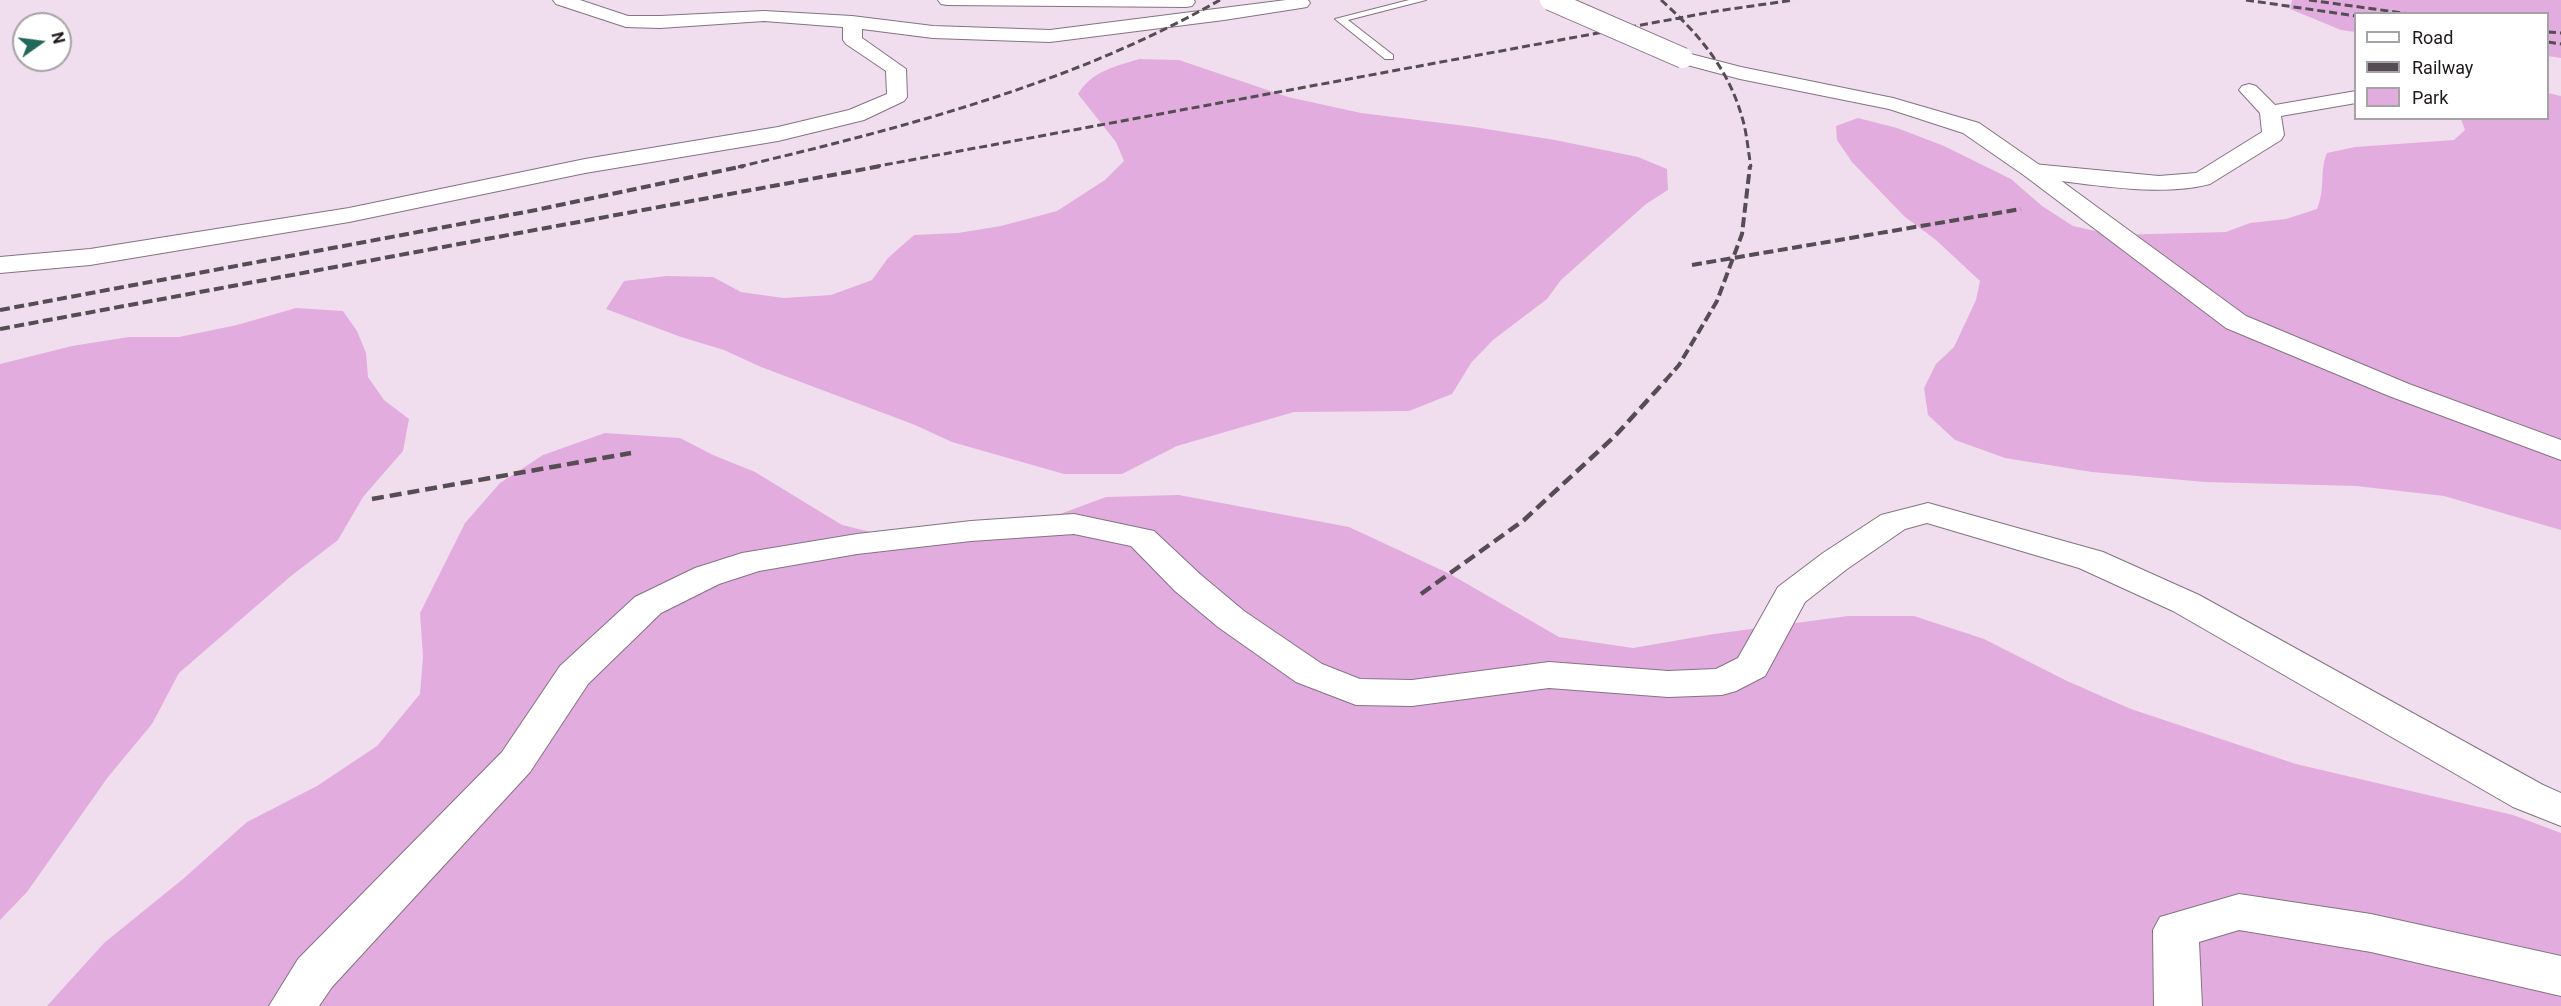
<!DOCTYPE html>
<html>
<head>
<meta charset="utf-8">
<style>
  body { margin:0 }
  #map { position:relative; width:2561px; height:1006px; overflow:hidden; background:#f0deee; font-family:Roboto,sans-serif }
  canvas { display:block }
  .legend { position:absolute; left:2354px; top:12px; width:195px; height:108px; box-sizing:border-box; background:#fff; border:2px solid #a5a3a5; margin:0; padding:8px 10px; list-style:none; font-size:18px; color:#1f191e }
  .legend li { display:flex; align-items:center; gap:12px; height:30px }
  .legend b { width:30px; border:2px solid #a5a3a5 }
  .north { position:absolute; left:12px; top:12px; width:60px; height:60px; box-sizing:border-box; background:#fff; border:2px solid #a5a3a5; border-radius:50%; rotate:76deg; font-size:16px; font-weight:700; line-height:24px; text-align:center; color:#1f191e }
  .north::after { content:''; display:block; margin:auto; width:21px; height:27px; background:#21675a; clip-path:polygon(50% 0,100% 100%,50% 72%,0 100%) }
</style>
</head>
<body>
<div id="map">
<canvas width="2561" height="1006"></canvas>
<ul class="legend">
<li><b style="height:8px;background:#fff"></b>Road</li>
<li><b style="height:8px;background:#554c54"></b>Railway</li>
<li><b style="height:16px;background:#e2adde"></b>Park</li>
</ul>
<div class="north">N</div>
</div>
<script>
const ctx = document.querySelector('canvas').getContext('2d');
ctx.lineJoin = 'round';
function paint(path, color) { ctx.fillStyle = color; ctx.fill(path, 'evenodd'); }
function trace(path, color, width, dash) { ctx.strokeStyle = color; ctx.lineWidth = width; ctx.lineCap = dash ? 'butt' : 'round'; ctx.setLineDash(dash || []); ctx.stroke(path); }
const green = new Path2D(`
  M 2292,0 L 2561,0 L 2561,58 L 2548,56 L 2548,14 L 2356,14 L 2355,32 L 2341,30 L 2290,9 Z
  M 1139,59 L 1179,60 L 1288,97 L 1361,113 L 1474,127 L 1555,140 L 1638,157 L 1667,169 L 1668,190 L 1646,204 L 1561,280 L 1547,299 L 1493,340 L 1471,363 L 1452,394 L 1409,411 L 1294,412 L 1177,446 L 1122,474 L 1064,474 L 952,442 L 915,425 L 761,367 L 724,350 L 681,337 L 606,309 L 624,281 L 667,276 L 713,277 L 741,292 L 783,298 L 831,295 L 872,280 L 888,258 L 914,235 L 958,233 L 1001,226 L 1057,211 L 1105,180 L 1124,161 L 1116,142 L 1078,94 C 1092,71 1114,67 1139,59 Z
  M 2548,93 L 2561,96 L 2561,530 L 2444,496 L 2356,486 L 2205,482 L 2092,472 L 2005,458 L 1955,440 L 1928,415 L 1924,388 L 1936,364 L 1954,347 L 1976,300 L 1980,281 L 1936,240 L 1905,217 L 1874,185 L 1852,162 L 1837,140 L 1836,126 L 1858,118 L 1897,128 L 1944,146 L 2011,179 L 2042,206 L 2073,226 L 2114,235 L 2226,232 L 2250,223 L 2286,219 L 2317,209 C 2326,187 2319,172 2327,153 L 2355,147 L 2454,140 L 2465,130 L 2461,119 L 2548,118 Z
  M 296,308 L 343,311 L 357,331 L 366,353 L 368,377 L 384,400 L 409,419 L 403,451 L 363,497 L 338,540 L 291,576 L 179,673 L 152,724 L 108,777 L 27,892 L 0,920 L 0,364 L 72,346 L 129,337 L 179,337 L 237,325 Z
  M 605,433 L 680,438 L 713,455 L 755,472 L 842,525 L 912,542 L 1052,517 L 1106,497 L 1179,495 L 1349,527 L 1450,574 L 1559,637 L 1633,648 L 1714,634 L 1848,616 L 1914,616 L 1984,639 L 2067,681 L 2131,709 L 2296,764 L 2513,815 L 2561,833 L 2561,1006 L 47,1006 L 104,943 L 183,879 L 247,822 L 317,786 L 377,746 L 420,694 L 423,657 L 420,613 L 465,523 L 500,483 L 543,455 Z`);
const lane = new Path2D(`
  M 1409,0 L 1426,0 L 1348,20 L 1393,55 L 1393,59 L 1385,59 L 1335,19 Z`);
const street = new Path2D(`
  M 553,0 L 580,0 L 628,16 L 660,16 L 764,11 L 852,16 L 933,26 L 1050,30 L 1286,0 L 1308,0 L 1310,3 L 1307,7 L 1301,8 L 1224,20 L 1050,42 L 933,38 L 862,29 L 862,38 L 906,69 L 907,97 L 904,101 L 864,120 L 778,141 L 585,173 L 349,222 L 90,265 L 0,273 L 0,257 L 90,249 L 349,208 L 585,159 L 778,127 L 849,110 L 887,94 L 886,71 L 846,44 L 843,40 L 843,27 L 764,21 L 660,28 L 626,27 L 556,4 Z
  M 938,0 L 1194,0 L 1195,2 L 1192,6 L 1186,7 L 947,5 L 941,4 Z
  M 2249,84 L 2256,86 L 2275,105 L 2356,91 L 2356,103 L 2281,116 L 2284,135 L 2281,140 L 2210,184 C 2155,198 2089,183 2033,178 L 2025,176 L 2022,171 L 2025,166 L 2033,164 L 2159,176 L 2196,173 L 2262,132 L 2260,113 L 2239,90 L 2242,86 Z
  M 1928,503 L 2103,552 L 2199,595 L 2543,785 L 2561,793 L 2561,826 L 2513,807 L 2173,611 L 2079,568 L 1927,523 L 1905,529 L 1847,569 L 1805,602 L 1765,676 L 1736,691 L 1722,695 L 1668,697 L 1549,688 L 1412,706 L 1356,705 L 1296,682 L 1218,627 L 1175,591 L 1131,546 L 1074,534 L 971,541 L 857,554 L 759,571 L 719,584 L 661,613 L 588,684 L 530,772 L 332,987 L 319,1006 L 269,1006 L 298,959 L 502,752 L 560,666 L 635,597 L 695,568 L 742,553 L 857,534 L 971,521 L 1074,514 L 1154,531 L 1201,575 L 1244,611 L 1322,664 L 1360,679 L 1412,680 L 1549,662 L 1668,671 L 1716,669 L 1738,658 L 1778,587 L 1823,553 L 1881,515 Z`);
const secondary = new Path2D(`
  M 1683,52 L 1741,67 L 1893,98 L 1979,123 L 2041,166 L 2246,316 L 2409,384 L 2561,440 L 2561,460 L 2389,396 L 2226,328 L 2025,176 L 1963,133 L 1889,109 L 1740,79 L 1676,62 L 1673,58 L 1676,54 Z
  M 2239,894 L 2371,914 L 2561,956 L 2561,996 L 2371,952 L 2239,930 L 2199,942 L 2202,1006 L 2154,1006 L 2153,930 L 2160,917 Z`);
const railFar2 = new Path2D(`
  M 1661,0 C 1698,33 1728,68 1742,117 C 1747,133 1748,151 1751,167
  M 2246,0 L 2356,16
  M 2309,0 L 2410,14
  M 2548,32 L 2561,33
  M 2548,42 L 2561,44
  M 738,167 C 903,128 1072,84 1220,0
  M 873,167 L 1717,11 L 1794,0`);
const railFar1 = new Path2D(`
  M 1692,265 L 2021,209
  M 0,310 L 536,210 L 744,166
  M 0,329 L 881,166
  M 1665,381 L 1679,365 L 1717,301 L 1742,234 L 1750,166`);
const rail = new Path2D(`
  M 372,499 L 631,453
  M 1421,594 L 1524,520 L 1615,436 L 1666,380`);
const secondaryBridge = new Path2D(`
  M 1550,0 L 1683,58`);
paint(green, '#e2adde');
trace(lane, '#837482', 2);
trace(street, '#837482', 2);
trace(secondary, '#837482', 2);
paint(lane, '#fff');
paint(street, '#fff');
paint(secondary, '#fff');
trace(railFar2, '#554c54', 3, [8, 4]);
trace(railFar1, '#554c54', 4, [10, 4.5]);
trace(rail, '#554c54', 4.5, [12, 6]);
trace(secondaryBridge, '#837482', 22, []);
trace(secondaryBridge, '#fff', 20);
</script>
</body>
</html>
